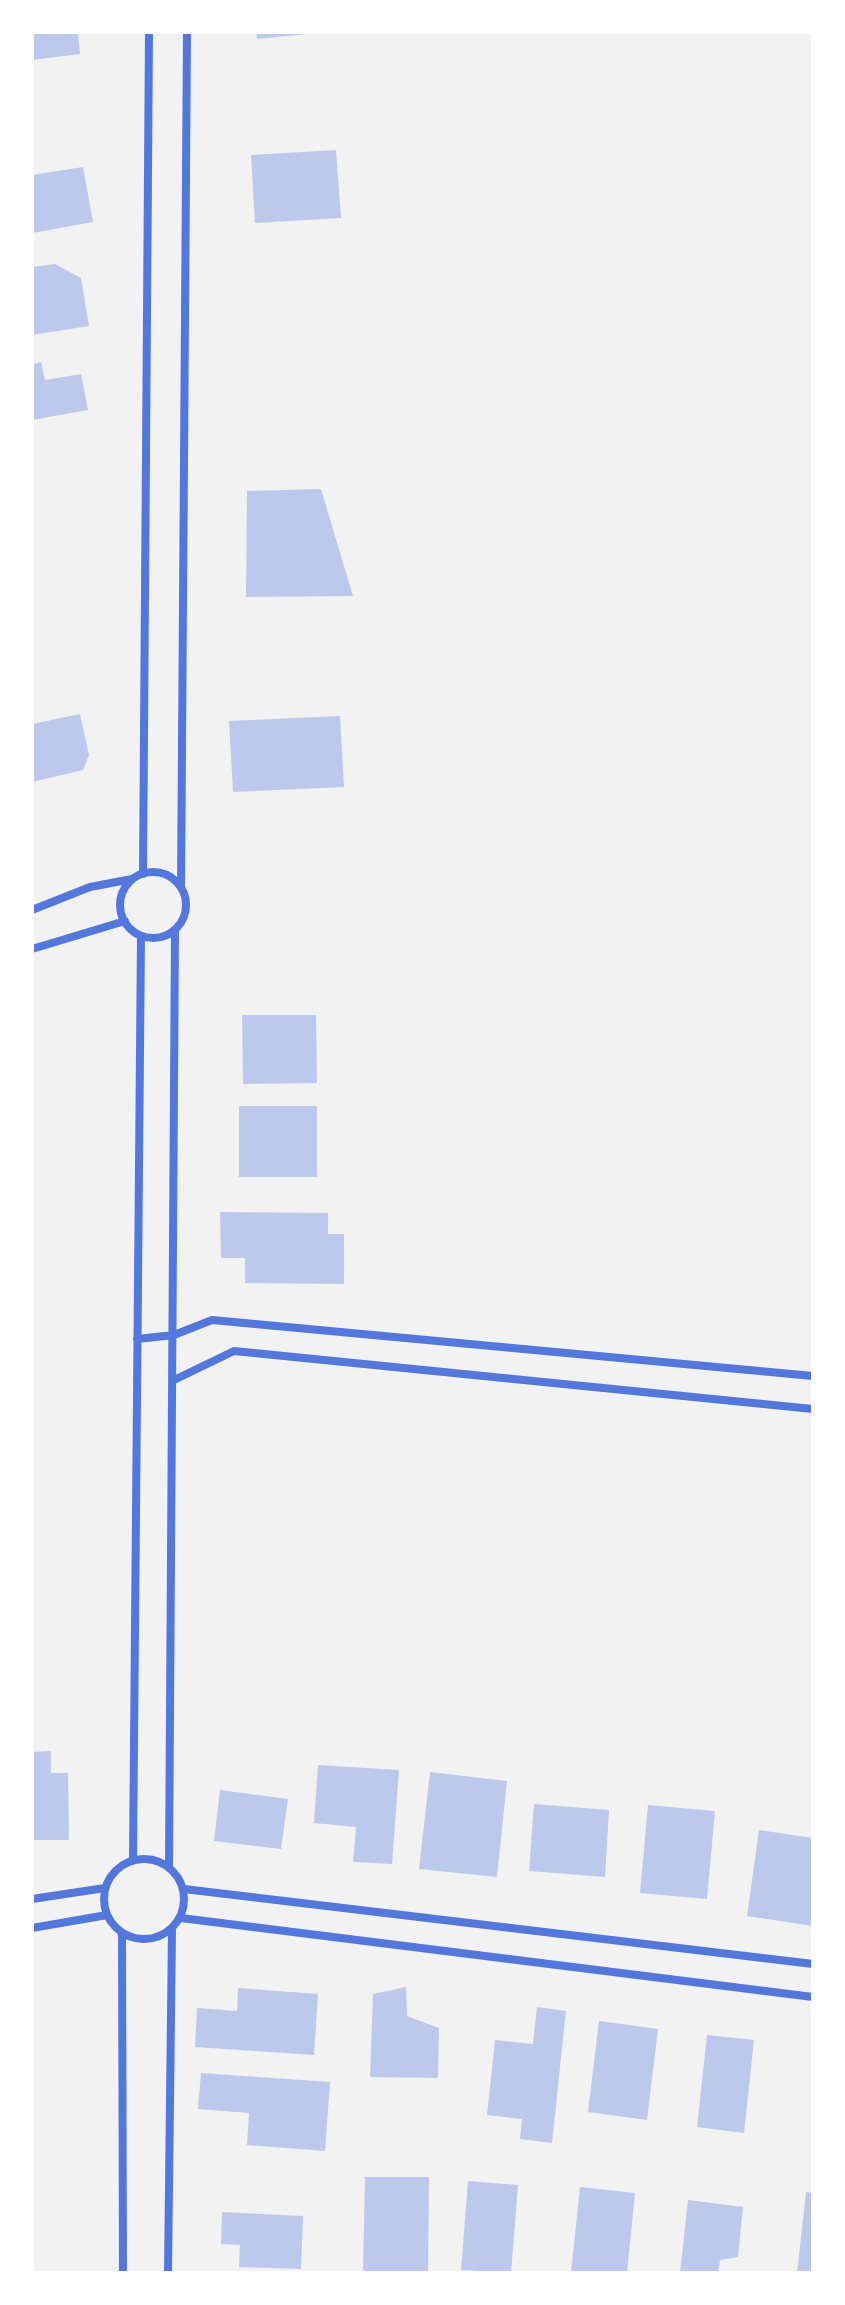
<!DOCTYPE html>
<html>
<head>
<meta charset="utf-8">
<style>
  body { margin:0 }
  #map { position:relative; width:845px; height:2305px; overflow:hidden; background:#f2f2f2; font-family:"Roboto Serif",serif }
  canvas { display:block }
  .frame { position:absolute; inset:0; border:34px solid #fff; pointer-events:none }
</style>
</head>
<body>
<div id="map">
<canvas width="845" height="2305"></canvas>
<div class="frame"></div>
</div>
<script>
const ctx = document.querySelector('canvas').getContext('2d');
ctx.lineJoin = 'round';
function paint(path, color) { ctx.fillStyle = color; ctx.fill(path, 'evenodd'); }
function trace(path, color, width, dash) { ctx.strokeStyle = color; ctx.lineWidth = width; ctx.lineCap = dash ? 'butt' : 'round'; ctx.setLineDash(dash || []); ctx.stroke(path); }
const building = new Path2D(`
  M 32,32 L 78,32 L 80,54 L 32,60 Z
  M 256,32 L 307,32 L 307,34 L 257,39 Z
  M 336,150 L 341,218 L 255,223 L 251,155 Z
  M 83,167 L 93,222 L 32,233 L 32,175 Z
  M 55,264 L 81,278 L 89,326 L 32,335 L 32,267 Z
  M 41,362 L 45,380 L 81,374 L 88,410 L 32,420 L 32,364 Z
  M 321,489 L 353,596 L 246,597 L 247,491 Z
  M 80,714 L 89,755 L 83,770 L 32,782 L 32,724 Z
  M 340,716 L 344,787 L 233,792 L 229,721 Z
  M 242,1015 L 316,1015 L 317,1083 L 243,1084 Z
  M 239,1106 L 317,1106 L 317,1177 L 239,1177 Z
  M 220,1212 L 328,1213 L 328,1234 L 344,1234 L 344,1284 L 245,1283 L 245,1258 L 221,1258 Z
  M 51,1751 L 51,1773 L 68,1773 L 69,1840 L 32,1840 L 32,1752 Z
  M 318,1765 L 399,1770 L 392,1864 L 353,1862 L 356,1827 L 314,1823 Z
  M 430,1772 L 507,1781 L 497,1877 L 419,1869 Z
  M 220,1790 L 288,1799 L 281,1849 L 214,1841 Z
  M 534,1804 L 609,1810 L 605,1877 L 529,1871 Z
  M 648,1805 L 715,1811 L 707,1899 L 640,1893 Z
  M 759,1830 L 813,1838 L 813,1926 L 747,1916 Z
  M 406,1987 L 407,2016 L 439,2028 L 438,2078 L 370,2077 L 373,1994 Z
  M 238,1988 L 318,1994 L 314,2055 L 195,2047 L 197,2008 L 237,2011 Z
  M 537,2007 L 566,2011 L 552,2143 L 520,2139 L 522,2119 L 487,2115 L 495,2040 L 533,2044 Z
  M 599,2021 L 658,2029 L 647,2120 L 588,2112 Z
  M 707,2035 L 754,2040 L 744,2133 L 697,2127 Z
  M 201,2073 L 330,2082 L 325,2151 L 247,2145 L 249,2113 L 198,2109 Z
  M 365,2177 L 429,2177 L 428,2271 L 363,2273 Z
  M 468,2181 L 518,2185 L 511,2273 L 461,2270 Z
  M 580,2187 L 635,2193 L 627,2273 L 571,2273 Z
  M 806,2192 L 813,2193 L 813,2273 L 797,2273 Z
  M 688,2200 L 743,2207 L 738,2257 L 720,2260 L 718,2273 L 680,2273 Z
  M 222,2212 L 303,2216 L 301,2269 L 239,2267 L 240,2245 L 221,2244 Z`);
const minor = new Path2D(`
  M120 905a33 33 0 1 1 66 0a33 33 0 1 1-66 0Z
  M 143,874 L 149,32
  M 181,887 L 187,32
  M 32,910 L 90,887 L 132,879
  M 32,949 L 125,921
  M 137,1339 L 174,1335 L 212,1320 L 813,1376
  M 174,1380 L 234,1351 L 813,1409
  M104 1899a40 40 0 1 1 80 0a40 40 0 1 1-80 0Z
  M 133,1859 L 141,936
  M 169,1867 L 175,930
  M 184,1889 L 813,1964
  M 32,1899 L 105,1888
  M 181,1918 L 813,1997
  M 32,1928 L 107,1915
  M 122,1933 L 123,2273
  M 168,2273 L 172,1929`);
paint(building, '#bdc9ec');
trace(minor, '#5277de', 8);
</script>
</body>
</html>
